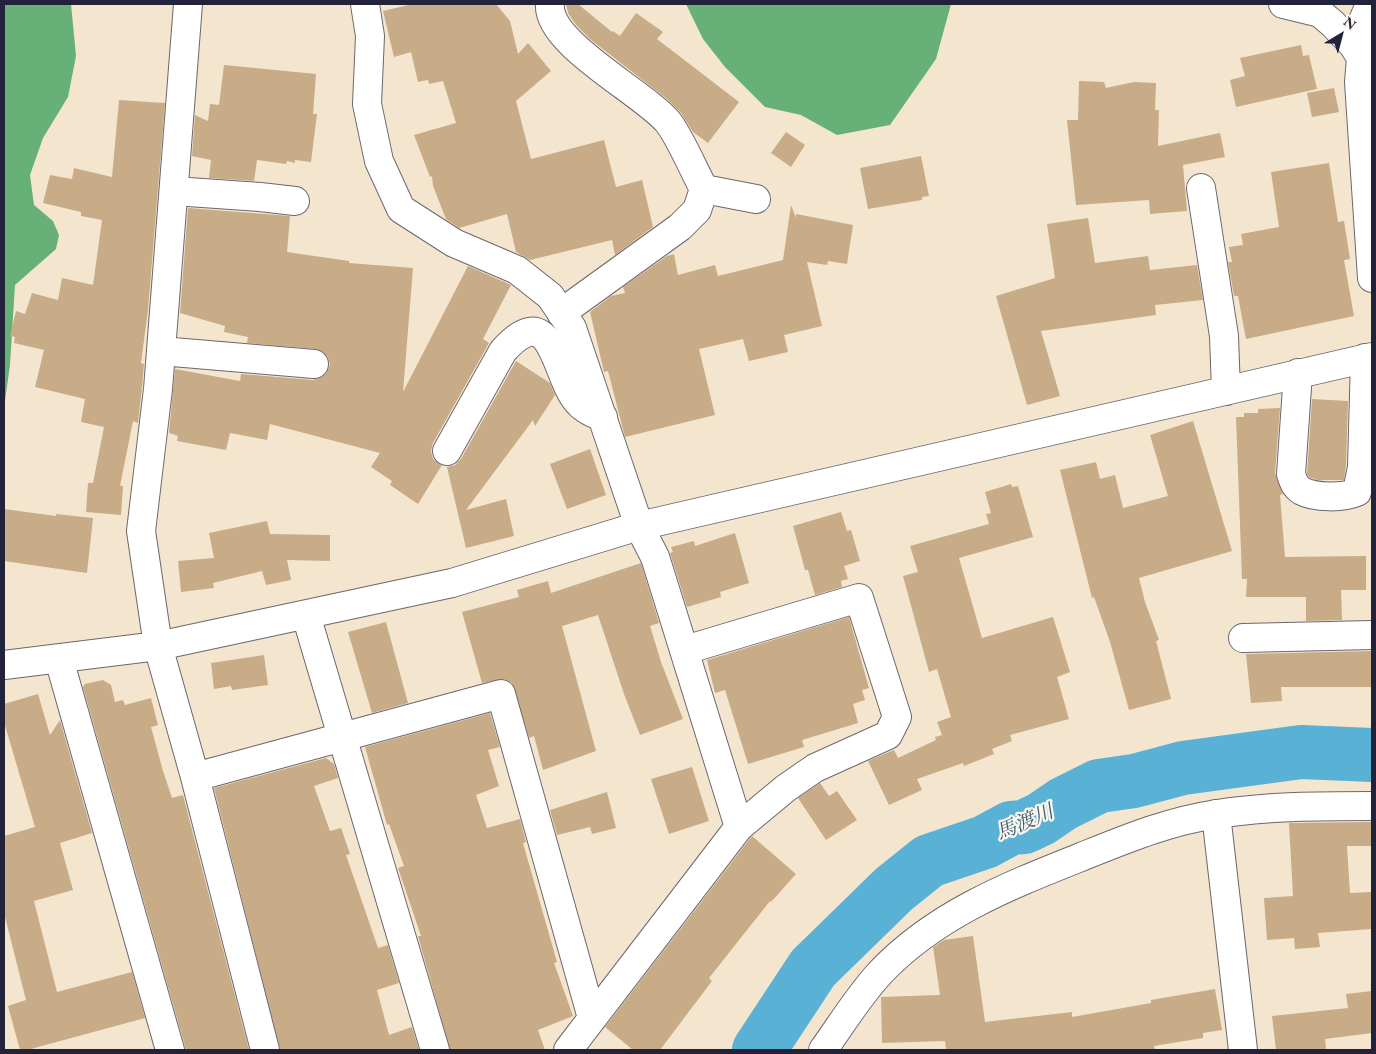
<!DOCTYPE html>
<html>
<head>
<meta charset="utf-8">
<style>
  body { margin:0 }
  #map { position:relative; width:1376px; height:1054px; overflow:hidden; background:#f4e6ce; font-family:"EB Garamond",serif }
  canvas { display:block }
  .frame { position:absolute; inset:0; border:5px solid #22223b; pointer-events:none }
  .north { position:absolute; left:1316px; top:10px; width:50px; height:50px; -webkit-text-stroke:4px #fbf7ec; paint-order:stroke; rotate:37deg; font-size:14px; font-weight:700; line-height:20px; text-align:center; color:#22223b }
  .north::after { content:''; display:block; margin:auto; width:18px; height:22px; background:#22223b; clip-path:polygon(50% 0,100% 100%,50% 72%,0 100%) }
</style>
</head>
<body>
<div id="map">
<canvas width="1376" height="1054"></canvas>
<div class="frame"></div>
<div class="north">N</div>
</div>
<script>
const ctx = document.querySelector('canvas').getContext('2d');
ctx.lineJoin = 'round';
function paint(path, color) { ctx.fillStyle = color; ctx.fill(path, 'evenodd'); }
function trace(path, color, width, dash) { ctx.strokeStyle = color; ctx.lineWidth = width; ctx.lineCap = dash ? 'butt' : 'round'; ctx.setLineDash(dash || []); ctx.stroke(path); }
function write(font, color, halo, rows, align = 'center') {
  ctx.font = font + ' "EB Garamond","Noto Serif JP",serif'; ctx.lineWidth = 4.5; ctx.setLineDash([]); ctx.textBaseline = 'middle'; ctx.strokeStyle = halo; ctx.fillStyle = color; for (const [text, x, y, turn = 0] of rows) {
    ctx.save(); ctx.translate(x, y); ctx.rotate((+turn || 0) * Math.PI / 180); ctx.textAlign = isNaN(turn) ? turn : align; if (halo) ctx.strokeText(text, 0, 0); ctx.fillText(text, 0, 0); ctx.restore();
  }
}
const forest = new Path2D(`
  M 4,4 L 71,4 L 76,56 L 68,97 L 43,138 L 30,175 L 34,205 L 53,221 L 59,235 L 56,249 L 15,285 L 10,365 L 4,408 Z
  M 686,4 L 951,4 L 936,59 L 890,125 L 837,135 L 801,115 L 765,107 L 725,67 L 703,39 Z`);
const river = new Path2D(`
  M 759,1050 L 813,968 L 894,889 L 929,861 L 985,842 L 1011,828 L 1024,827 L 1041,819 L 1063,804 L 1099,786 L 1134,781 L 1183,768 L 1301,752 L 1372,755`);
const building = new Path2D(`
  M 413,4 L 496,4 L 510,21 L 518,54 L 528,43 L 551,71 L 516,101 L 531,159 L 604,140 L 616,187 L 642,180 L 653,227 L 615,255 L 612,240 L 530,260 L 516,252 L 507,214 L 459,228 L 446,219 L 433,186 L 432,176 L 430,177 L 414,135 L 456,123 L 443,81 L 429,84 L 428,80 L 418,82 L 411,52 L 394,57 L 383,11 Z
  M 566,4 L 578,4 L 612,32 L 613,31 L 620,36 L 636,13 L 663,32 L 657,39 L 739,102 L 708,143 L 693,132 L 681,113 L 667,99 L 590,39 L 576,25 L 568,13 Z
  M 1301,45 L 1303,56 L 1309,55 L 1317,89 L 1236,107 L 1230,80 L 1245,76 L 1240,58 Z
  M 224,65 L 316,74 L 313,114 L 317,114 L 311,162 L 295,160 L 295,163 L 287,161 L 286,164 L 257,160 L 254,181 L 209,178 L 211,160 L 192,156 L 195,115 L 208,121 L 210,104 L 219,105 Z
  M 1079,81 L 1104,82 L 1106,88 L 1134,82 L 1156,83 L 1155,110 L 1159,110 L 1158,146 L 1220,133 L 1225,157 L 1183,165 L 1187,211 L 1150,214 L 1149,200 L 1076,205 L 1067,120 L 1078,120 Z
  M 1334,88 L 1339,112 L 1312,117 L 1307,93 Z
  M 119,100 L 165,103 L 148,310 L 141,363 L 144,364 L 142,387 L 138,423 L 133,421 L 120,486 L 123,486 L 121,515 L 86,512 L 88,483 L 93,483 L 104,427 L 81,422 L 85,399 L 35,387 L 44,350 L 14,343 L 15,337 L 10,336 L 16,311 L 25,314 L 32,293 L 58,300 L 62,278 L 93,285 L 102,220 L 81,216 L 81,212 L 43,203 L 50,175 L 72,179 L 74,168 L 112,177 Z
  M 786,132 L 805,145 L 791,167 L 771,153 Z
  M 921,156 L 929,196 L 922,197 L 922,200 L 868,209 L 860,168 Z
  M 1329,163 L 1338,222 L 1344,221 L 1350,259 L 1344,260 L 1354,316 L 1246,339 L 1238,296 L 1234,296 L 1228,262 L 1232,262 L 1229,247 L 1243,245 L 1241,234 L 1279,227 L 1271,172 Z
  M 791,205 L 796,218 L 796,214 L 853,225 L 847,264 L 828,261 L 827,265 L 807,262 L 822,326 L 784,335 L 788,352 L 749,361 L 743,339 L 699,349 L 715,415 L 625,437 L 608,371 L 604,372 L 590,312 L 611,296 L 625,293 L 623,287 L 667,256 L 674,254 L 678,275 L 715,265 L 718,276 L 783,260 Z
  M 188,208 L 290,216 L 287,252 L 349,261 L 349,263 L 413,268 L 403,392 L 468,266 L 511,285 L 483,339 L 489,343 L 433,443 L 431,451 L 433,459 L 442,465 L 418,504 L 390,485 L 392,481 L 371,467 L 380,453 L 270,424 L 267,440 L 230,433 L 226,450 L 177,441 L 178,436 L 169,433 L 175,369 L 240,381 L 241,374 L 313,380 L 320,378 L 326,373 L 330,365 L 328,357 L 322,351 L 316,349 L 247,343 L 248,337 L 224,332 L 225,326 L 180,313 Z
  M 1088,218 L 1095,263 L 1148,256 L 1150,270 L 1197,265 L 1203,300 L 1155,305 L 1156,315 L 1041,331 L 1060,396 L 1027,405 L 996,296 L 1055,278 L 1047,224 Z
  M 516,361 L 550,383 L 555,395 L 535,426 L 533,420 L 466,510 L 506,499 L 514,536 L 466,548 L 447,467 L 455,465 L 461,459 Z
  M 1312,399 L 1348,401 L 1346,465 L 1344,480 L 1317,480 L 1309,477 L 1307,474 Z
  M 1280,408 L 1275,473 L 1283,494 L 1280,495 L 1285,557 L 1366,556 L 1366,590 L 1341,590 L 1342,620 L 1306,621 L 1306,597 L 1246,597 L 1247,579 L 1242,579 L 1236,417 L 1244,417 L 1244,413 L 1258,413 L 1258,409 Z
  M 1193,421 L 1232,551 L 1139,578 L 1145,602 L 1159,640 L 1156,641 L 1171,699 L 1129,710 L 1110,642 L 1094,597 L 1092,598 L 1060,470 L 1096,462 L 1100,479 L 1115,475 L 1123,508 L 1168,496 L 1150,435 Z
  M 590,449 L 606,495 L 567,509 L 550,464 Z
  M 1011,484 L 1012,487 L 1018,486 L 1033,537 L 959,558 L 982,638 L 1053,617 L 1070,672 L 1057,677 L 1069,719 L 1010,735 L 1012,741 L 992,749 L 994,754 L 964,766 L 963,763 L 917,779 L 922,790 L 889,805 L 868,761 L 894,750 L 898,758 L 936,740 L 935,737 L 942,735 L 937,722 L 951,717 L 937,669 L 929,672 L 903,576 L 918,572 L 910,546 L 989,524 L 986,514 L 991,513 L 985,492 Z
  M 4,509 L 56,516 L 56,514 L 93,518 L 87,573 L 4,561 Z
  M 841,512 L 847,531 L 851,530 L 860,561 L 844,566 L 848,579 L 841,581 L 842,587 L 815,595 L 808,570 L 805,570 L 793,526 Z
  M 267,521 L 270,534 L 330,535 L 330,561 L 287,560 L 291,580 L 266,585 L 262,571 L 213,583 L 214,588 L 181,592 L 178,561 L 214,558 L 209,533 Z
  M 735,533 L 749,583 L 720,592 L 721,597 L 687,607 L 670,553 L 673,552 L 671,547 L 694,541 L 695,546 Z
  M 641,563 L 659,623 L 650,626 L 661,662 L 683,719 L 640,735 L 624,694 L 598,615 L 562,626 L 596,751 L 543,770 L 534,736 L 529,738 L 512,683 L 504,679 L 482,683 L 462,612 L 519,597 L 517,590 L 548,581 L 551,593 Z
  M 849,617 L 869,688 L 862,690 L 865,700 L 853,704 L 858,723 L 802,740 L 804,747 L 748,764 L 725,690 L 715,693 L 707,660 Z
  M 386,622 L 408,703 L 372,713 L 348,632 Z
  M 1372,651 L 1372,687 L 1281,687 L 1282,701 L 1251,703 L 1246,654 Z
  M 264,655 L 268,685 L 232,690 L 231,686 L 214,689 L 211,663 Z
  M 103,680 L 111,685 L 115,702 L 123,700 L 125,705 L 151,698 L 158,725 L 151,727 L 163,771 L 172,798 L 183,795 L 249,1050 L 186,1050 L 83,687 L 85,684 Z
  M 38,694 L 50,735 L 60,720 L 92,833 L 60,843 L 73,890 L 34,901 L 57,992 L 132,972 L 145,1018 L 27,1050 L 20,1050 L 8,1006 L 26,1000 L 4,913 L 4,836 L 35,827 L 4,722 L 4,704 Z
  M 490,713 L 500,747 L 488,750 L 499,786 L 476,795 L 487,828 L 520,819 L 526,842 L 523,843 L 557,962 L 554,963 L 573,1016 L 538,1030 L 545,1050 L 450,1050 L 418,936 L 421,936 L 398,868 L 404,866 L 389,824 L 387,825 L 365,747 Z
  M 326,758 L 334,764 L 338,778 L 314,786 L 330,831 L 341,828 L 350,854 L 346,855 L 378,948 L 388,945 L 399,983 L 377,990 L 389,1035 L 412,1027 L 419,1050 L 280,1050 L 214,788 Z
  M 692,767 L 709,821 L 669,834 L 651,779 Z
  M 820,783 L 829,796 L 837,791 L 857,820 L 826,840 L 798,798 Z
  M 607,792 L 616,828 L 592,834 L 590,827 L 557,835 L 550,810 Z
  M 1372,822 L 1372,846 L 1347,846 L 1350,893 L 1372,892 L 1372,929 L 1318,933 L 1320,947 L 1295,949 L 1294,938 L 1267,940 L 1264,898 L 1293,896 L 1289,823 Z
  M 752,836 L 796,874 L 771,902 L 770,901 L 709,978 L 712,981 L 660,1050 L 633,1050 L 605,1027 Z
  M 973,936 L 985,1022 L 1072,1012 L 1072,1017 L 1151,1003 L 1151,1000 L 1215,989 L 1222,1030 L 1203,1033 L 1203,1038 L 1154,1046 L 1155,1050 L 946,1050 L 945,1041 L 882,1043 L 881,997 L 940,995 L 933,947 L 944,940 Z
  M 1372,991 L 1372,1033 L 1325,1039 L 1326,1050 L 1276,1050 L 1272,1016 L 1348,1008 L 1346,994 Z`);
const minor = new Path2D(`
  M 188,4 L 158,389 L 141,531 L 158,646 L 195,777 L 265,1050
  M 365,4 L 370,36 L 367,104 L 379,161 L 401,209 L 454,243 L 517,270 L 550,296 L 572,328 L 639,526 L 655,557 L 739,827 L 568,1050
  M 550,4 C 546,43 644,93 668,122 C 680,137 694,171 704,189 L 697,210 L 680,227 L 561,313
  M 1283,4 L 1320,13 L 1333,24 L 1353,45 L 1361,58 L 1359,82 L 1372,278
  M 1363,56 L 1361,58 L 1357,35 L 1370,4
  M 1201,188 L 1224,336 L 1226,391
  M 704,189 L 756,199
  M 174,191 L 260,197 L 295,201
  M 161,351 L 314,364
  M 1298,373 L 1291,474 C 1293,481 1295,487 1302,491 C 1315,498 1343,498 1357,492 L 1362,467 L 1365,358
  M 447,451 L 503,351 C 553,295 555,376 577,401 C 583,409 594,414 603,417
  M 306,615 L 435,1050
  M 1243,638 L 1372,635
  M 685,650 L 859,598 L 897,717 L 888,735 L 815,768 L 786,788 L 739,827
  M 59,659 L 170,1050
  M 4,665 L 158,646 L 452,583 L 639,526 L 1372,357
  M 195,777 L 501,694 L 592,1018
  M 1216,814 L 1243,1050
  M 823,1050 C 841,1025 858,997 879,974 C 934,915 1008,886 1081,857 C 1126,839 1169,821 1217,814 C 1269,806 1320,806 1372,806`);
const waterNames = [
  ["馬渡川",1025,823,-23]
];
paint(forest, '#67b078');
trace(river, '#59b1d6', 54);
paint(building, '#c8ab87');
trace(minor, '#6c676e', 30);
trace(minor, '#fff', 28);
write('italic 20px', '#385b79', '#fbf7ec', waterNames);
</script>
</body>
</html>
